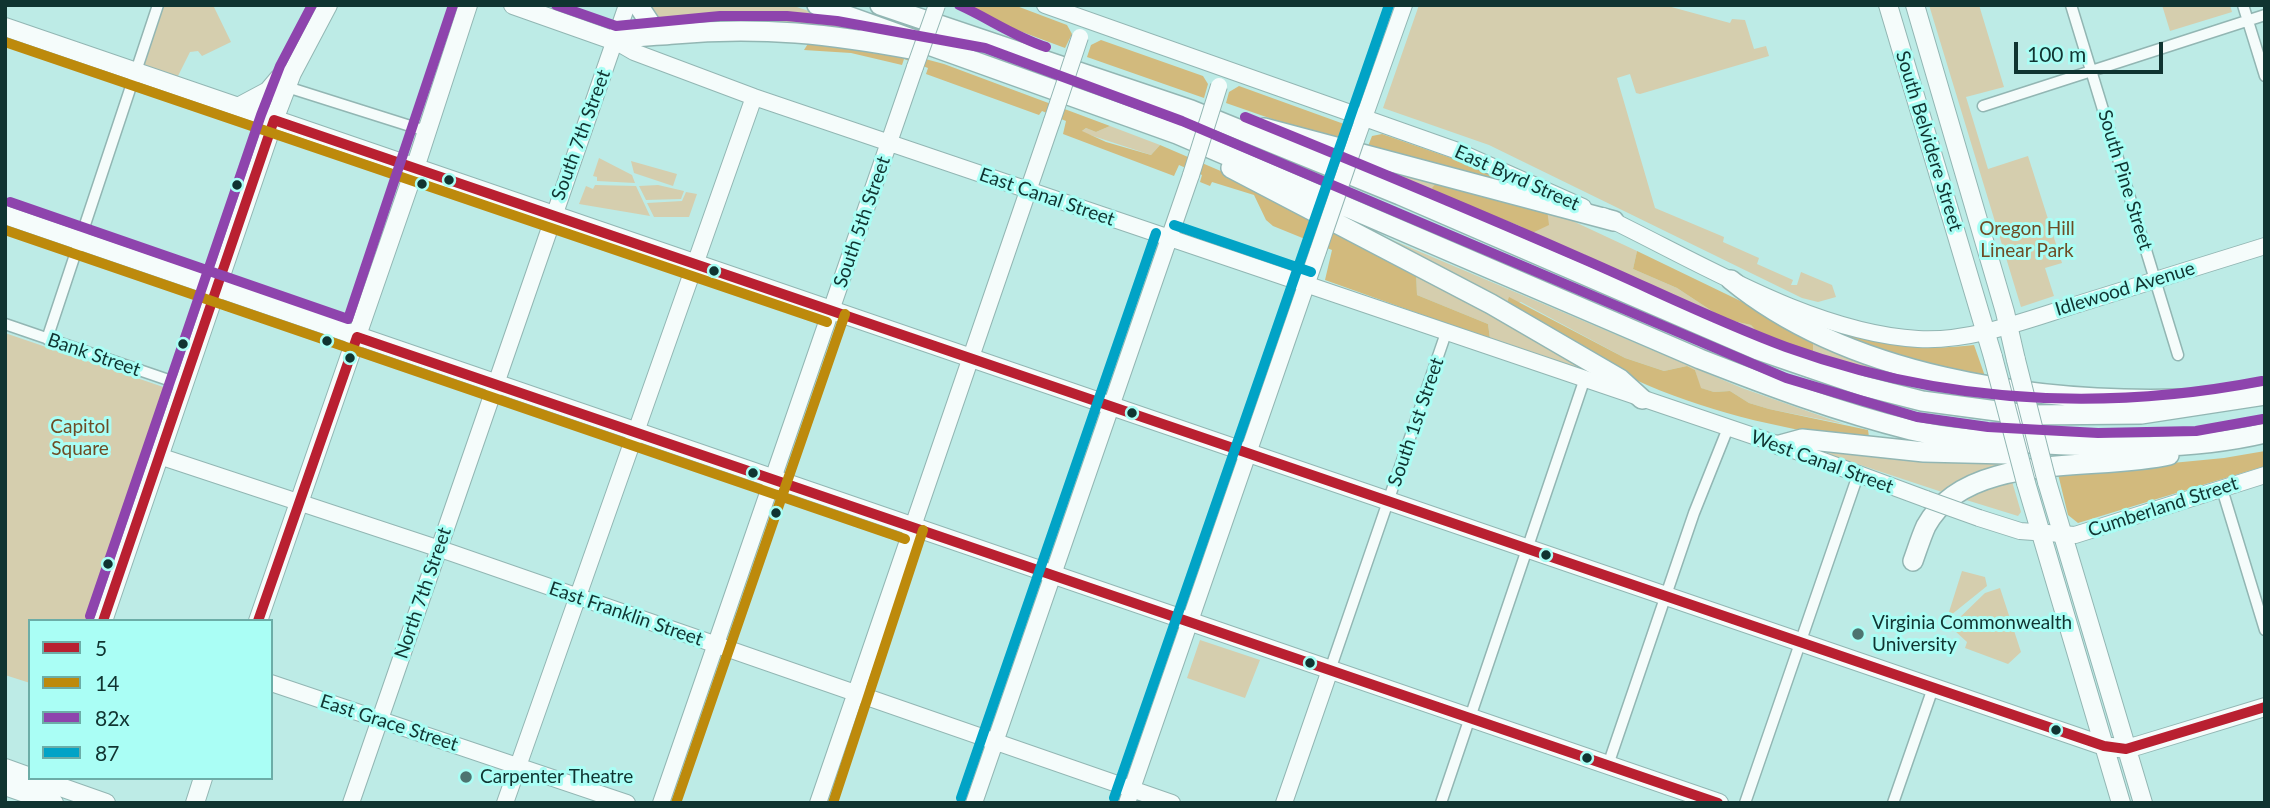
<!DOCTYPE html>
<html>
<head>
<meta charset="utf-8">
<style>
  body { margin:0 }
  #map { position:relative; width:2270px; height:808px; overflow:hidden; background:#bdebe6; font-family:Lato,sans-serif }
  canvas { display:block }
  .frame { position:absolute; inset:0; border:7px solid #103431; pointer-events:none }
  .legend { position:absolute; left:28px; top:619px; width:245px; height:161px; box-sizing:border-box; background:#aafef5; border:2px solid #6cada7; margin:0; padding:9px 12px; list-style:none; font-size:21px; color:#103431 }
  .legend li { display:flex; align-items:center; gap:14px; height:35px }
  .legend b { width:35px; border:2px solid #6cada7 }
  .scale { position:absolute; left:2014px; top:42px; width:149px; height:32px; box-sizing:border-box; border:4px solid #103431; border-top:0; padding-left:9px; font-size:21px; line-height:24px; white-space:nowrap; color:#103431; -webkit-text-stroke:5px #aafef5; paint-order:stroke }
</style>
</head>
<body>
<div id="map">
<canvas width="2270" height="808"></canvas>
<div class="frame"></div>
<ul class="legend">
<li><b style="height:9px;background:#b92031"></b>5</li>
<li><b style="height:9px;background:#bd8a0c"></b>14</li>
<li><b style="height:9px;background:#8e44ad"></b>82x</li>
<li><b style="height:9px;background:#01a3c6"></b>87</li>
</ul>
<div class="scale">100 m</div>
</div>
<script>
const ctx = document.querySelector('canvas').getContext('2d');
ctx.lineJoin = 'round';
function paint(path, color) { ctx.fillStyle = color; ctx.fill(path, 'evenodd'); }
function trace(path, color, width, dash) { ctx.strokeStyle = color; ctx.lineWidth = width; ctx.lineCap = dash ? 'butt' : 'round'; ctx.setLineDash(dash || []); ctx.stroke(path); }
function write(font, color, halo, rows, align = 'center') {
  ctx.font = font + ' Lato,sans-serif'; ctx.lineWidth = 6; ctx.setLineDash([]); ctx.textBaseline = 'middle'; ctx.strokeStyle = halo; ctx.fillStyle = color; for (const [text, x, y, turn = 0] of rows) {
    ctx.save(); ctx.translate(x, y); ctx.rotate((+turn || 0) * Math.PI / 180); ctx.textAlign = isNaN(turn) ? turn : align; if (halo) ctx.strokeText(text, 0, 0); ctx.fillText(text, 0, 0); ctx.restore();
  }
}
const green = new Path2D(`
  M 164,5 L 213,5 L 231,42 L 202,56 L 198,51 L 190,52 L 177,78 L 143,67 Z
  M 646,5 L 791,5 L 897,41 L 660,25 Z
  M 1419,5 L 1664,5 L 1730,23 L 1732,19 L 1745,20 L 1754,49 L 1766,46 L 1769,56 L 1640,94 L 1636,93 L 1630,74 L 1617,78 L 1655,208 L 1724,237 L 1723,242 L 1759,258 L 1757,264 L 1793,280 L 1791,285 L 1797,285 L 1801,272 L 1832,285 L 1836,297 L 1818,302 L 1802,298 L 1489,145 L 1383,108 Z
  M 1929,5 L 1979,5 L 2004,87 L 1966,97 L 1988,169 L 2028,156 L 2062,263 L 2045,268 L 2054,296 L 2021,307 Z
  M 2162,5 L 2230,5 L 2232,12 L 2170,31 Z
  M 1110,126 L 1160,145 L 1151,155 L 1081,132 L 1086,128 L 1096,132 Z
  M 1304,143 L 1440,179 L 1436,194 L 1520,226 L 1532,233 L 1547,209 L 1637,251 L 1633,269 L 1677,288 L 1724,319 L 1751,325 L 1765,341 Z
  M 599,158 L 632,175 L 635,183 L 597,181 L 597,177 L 593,176 Z
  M 631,161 L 677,174 L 673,186 L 634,173 Z
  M 595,185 L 636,186 L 650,216 L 579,204 L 586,186 L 593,189 Z
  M 658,185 L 684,191 L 681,199 L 646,200 L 639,186 Z
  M 686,192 L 697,194 L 689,217 L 654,217 L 647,203 L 682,201 Z
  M 1371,231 L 1742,388 L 1844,424 L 1769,409 L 1749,403 L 1730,391 L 1714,392 L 1700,388 L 1695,370 L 1687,366 L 1664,371 L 1625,358 L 1521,302 L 1506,306 Z
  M 1416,272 L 1607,378 L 1490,339 L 1488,324 L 1417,295 Z
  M 5,333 L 175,391 L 96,621 L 30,621 L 30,683 L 5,675 Z
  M 1813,336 L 2056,402 C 1968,396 1896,382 1813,357 Z
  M 1803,446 L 2005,459 L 2008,468 L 1948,494 Z
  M 2011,478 L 2021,512 L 2018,516 L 1963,499 Z
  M 1962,571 L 1985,577 L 1987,586 L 1951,615 L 1949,612 Z
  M 2000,588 L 2021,652 L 2008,664 L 1965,648 L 1967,642 L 1955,631 L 1954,623 L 1985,593 Z
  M 1200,640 L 1260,660 L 1245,698 L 1187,678 Z`);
const forest = new Path2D(`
  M 950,5 L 1014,5 L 1067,25 L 1072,34 L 1065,48 Z
  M 1101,40 L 1203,76 L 1208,84 L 1204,98 L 1087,57 L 1091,45 Z
  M 817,41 L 877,54 L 883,53 L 884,48 L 944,64 L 1110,126 L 1096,132 L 1086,128 L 1082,131 L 1106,142 L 1151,155 L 1160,145 L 1223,172 L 1416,272 L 1417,295 L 1488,324 L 1490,339 L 1325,280 L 1332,250 L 1273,226 L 1266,220 L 1254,195 L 1212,182 L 1210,186 L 1200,182 L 1202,175 L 1179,165 L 1174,176 L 1063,134 L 1066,121 L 1042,111 L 1039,115 L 926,74 L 928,68 L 904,59 L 902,65 L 851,53 L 804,50 L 809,42 Z
  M 1239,86 L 1344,124 L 1345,133 L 1341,143 L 1226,103 L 1229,92 Z
  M 1382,134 L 1477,167 L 1531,191 L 1367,149 L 1372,136 Z
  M 1440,179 L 1547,209 L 1549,225 L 1532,233 L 1520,226 L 1436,194 L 1432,188 Z
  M 1637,251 L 1813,336 L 1813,357 L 1765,341 L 1751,325 L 1724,319 L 1677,288 L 1633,269 Z
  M 1509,297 L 1625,358 L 1664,371 L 1687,366 L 1695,370 L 1701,388 L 1714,392 L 1730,391 L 1749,403 L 1769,409 L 1868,430 L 1869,437 L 1865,441 C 1790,430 1717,415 1647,385 C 1598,364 1552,333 1506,306 Z
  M 1833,331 C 1882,345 1924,351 1974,345 L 1986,379 L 1915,363 Z
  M 2265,451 L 2265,466 L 2078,523 L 2068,515 L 2058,474 L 2224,458 Z`);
const street = new Path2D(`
  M 2071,5 L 2178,355
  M 2243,5 L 2265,76
  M 287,87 L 426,131
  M 1983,106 L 2265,15
  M 5,324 L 183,385
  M 47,339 L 158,5
  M 2222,489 L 2265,630
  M 1330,670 L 1446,333
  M 1608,765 L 1694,513 L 1728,428
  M 1441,803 L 1584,381
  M 1745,803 L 1858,475
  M 1893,803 L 1933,688`);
const secondary = new Path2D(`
  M 1045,5 L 1455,150 L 1583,207
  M 615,41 L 634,52 L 754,97 L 1780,445 L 1926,499
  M 1356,140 L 1404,5
  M 1603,216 C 1697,261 1812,333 1918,339 C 1969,342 2024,321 2072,306 C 2137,286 2201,266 2265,246
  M 159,456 L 452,553 L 1172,803
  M 1979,518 L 2020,531 L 2075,535 L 2265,475
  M 271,683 L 627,803
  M 351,803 L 627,5
  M 505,803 L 754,97
  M 661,803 L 915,67
  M 818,803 L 1052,121
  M 974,803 L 1191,175
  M 1127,803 L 1318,251
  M 1284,803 L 1330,670`);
const primary = new Path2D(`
  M 513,5 L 615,41
  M 1888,5 L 1993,357
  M 1915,5 L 2005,312 L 2016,360
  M 5,27 L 2104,746 L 2126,749 L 2140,745 L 2265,707
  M 238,107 L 268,91 L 279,78 L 292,73
  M 5,215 L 1719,803
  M 2047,482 L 2143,803
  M 2026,483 L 2121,803
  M 103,621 L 274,120 L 292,73 L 328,5
  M 258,621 L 415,168 L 468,5
  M 5,768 L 30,777
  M 35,778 L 106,803
  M 5,786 L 54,803
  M 195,803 L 203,778`);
const highway = new Path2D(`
  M 638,5 L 652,26 L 670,31
  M 817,5 L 1177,134 L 1700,359 C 1769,386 1838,412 1911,430 C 1950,439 1992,441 2032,443 C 2110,448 2189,451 2265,433
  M 880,5 L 1191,110 L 1400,195 L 1758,350 L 1863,386 L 1922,401 L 2027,415 L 2141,414 L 2265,395
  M 615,41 C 634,35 654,36 674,34 C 760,26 832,34 916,50
  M 1264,128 L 1614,221
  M 1231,168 L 1491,304 L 1620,379 L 1642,399
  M 1731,280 C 1848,376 2033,403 2180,399
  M 1780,445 L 1802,439 L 1924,452 L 2007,454
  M 1913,561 C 1917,550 1921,537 1926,526 C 1967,450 2097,472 2169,455`);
const secondaryBridge = new Path2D(`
  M 915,67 L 937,5
  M 1052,121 L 1080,37
  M 1191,175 L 1219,86
  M 1318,251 L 1356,140
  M 1926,499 L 1979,518`);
const primaryBridge = new Path2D(`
  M 1993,357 L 2026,483
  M 2016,360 L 2047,482`);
const bus1 = new Path2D(`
  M 274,120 L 2104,746 L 2126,749 L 2265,707
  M 357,337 L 1718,803
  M 103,621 L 274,120
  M 258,621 L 357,337`);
const bus2 = new Path2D(`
  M 5,42 L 827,322
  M 5,230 L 905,539
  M 676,803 L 845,314
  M 833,803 L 923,530`);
const bus3 = new Path2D(`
  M 556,5 L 616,26 L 720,16 L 787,16 L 837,21 L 985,48 L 1182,121 L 1786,378 L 1917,417 L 1988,427 L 2098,433 L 2196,431 L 2263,419
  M 959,5 C 990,19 1013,36 1046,47
  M 1245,117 C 1358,163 1471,210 1583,259 C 1650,288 1716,321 1786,347 C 1941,403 2101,412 2262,381
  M 10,202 L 348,319 L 453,5
  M 90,616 L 261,115 L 280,66 L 312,5`);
const bus4 = new Path2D(`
  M 1174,225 L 1311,272
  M 961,798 L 1156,233
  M 1114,798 L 1389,5`);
const markers = [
  [449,180,6,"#103431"],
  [422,184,6,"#103431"],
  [237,185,6,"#103431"],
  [714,271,6,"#103431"],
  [327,341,6,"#103431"],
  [183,344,6,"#103431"],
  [350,358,6,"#103431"],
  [1132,413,6,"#103431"],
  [753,473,6,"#103431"],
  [776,513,6,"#103431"],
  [1546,555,6,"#103431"],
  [108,564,6,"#103431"],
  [1858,634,7,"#4d7470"],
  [1310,663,6,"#103431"],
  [2056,730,6,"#103431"],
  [1587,758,6,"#103431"],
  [466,777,7,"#4d7470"]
];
const streetNames = [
  ["South 7th Street",581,135,-70],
  ["South Belvidere Street",1929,141,73],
  ["East Byrd Street",1517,178,24],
  ["South Pine Street",2125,180,73],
  ["East Canal Street",1047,197,19],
  ["South 5th Street",862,222,-71],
  ["Idlewood Avenue",2125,289,-17],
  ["Bank Street",94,355,19],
  ["South 1st Street",1416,422,-71],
  ["West Canal Street",1822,462,20],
  ["Cumberland Street",2163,507,-18],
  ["North 7th Street",423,593,-71],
  ["East Franklin Street",626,614,19],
  ["East Grace Street",389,723,18]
];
const parkNames = [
  ["Oregon Hill",2027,229],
  ["Linear Park",2027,251],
  ["Capitol",80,427],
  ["Square",80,449]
];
const poiNames = [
  ["Virginia Commonwealth",1872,623],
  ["University",1872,645],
  ["Carpenter Theatre",480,777]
];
paint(green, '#d5ceae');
paint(forest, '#d2ba7d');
trace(street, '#92b6b3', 13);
trace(secondary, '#92b6b3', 18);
trace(primary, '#92b6b3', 20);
trace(highway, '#92b6b3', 22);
trace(street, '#f5fcfb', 10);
trace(secondary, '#f5fcfb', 16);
trace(primary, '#f5fcfb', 18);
trace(highway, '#f5fcfb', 19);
trace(secondaryBridge, '#92b6b3', 18, []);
trace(primaryBridge, '#92b6b3', 20, []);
trace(secondaryBridge, '#f5fcfb', 16);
trace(primaryBridge, '#f5fcfb', 18);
trace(bus1, '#b92031', 10);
trace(bus2, '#bd8a0c', 10);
trace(bus3, '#8e44ad', 10);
trace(bus4, '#01a3c6', 10);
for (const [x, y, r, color] of markers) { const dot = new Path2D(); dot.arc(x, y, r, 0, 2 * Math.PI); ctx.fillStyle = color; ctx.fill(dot); trace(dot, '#aafef5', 2.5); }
write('19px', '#103431', '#aafef5', streetNames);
write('19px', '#6e4c25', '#aafef5', parkNames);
write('19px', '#103431', '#aafef5', poiNames, 'left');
</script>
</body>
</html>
